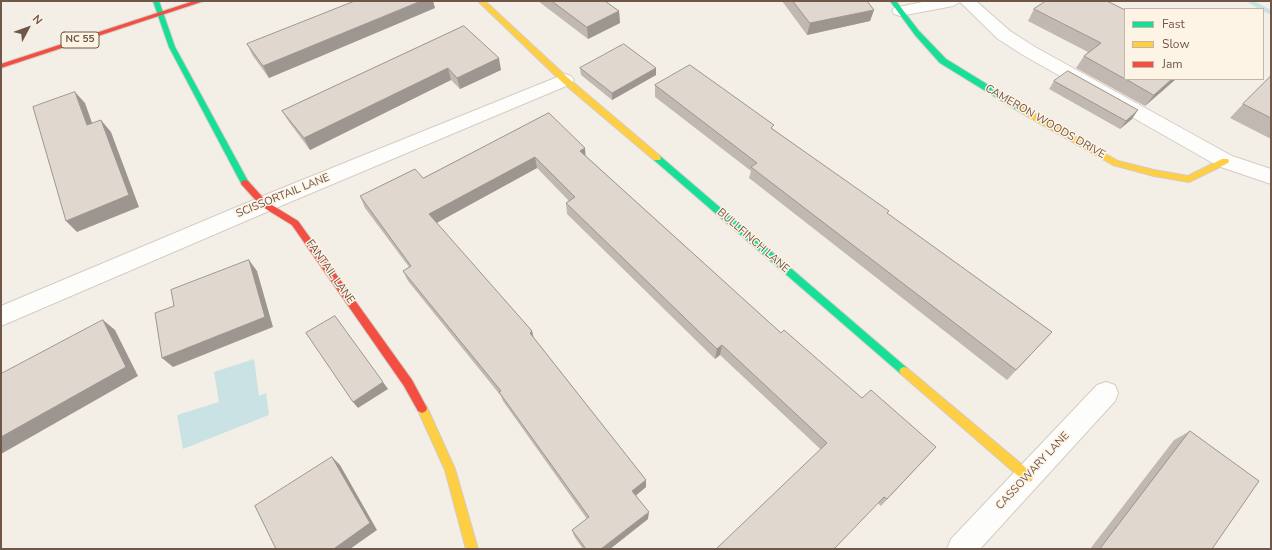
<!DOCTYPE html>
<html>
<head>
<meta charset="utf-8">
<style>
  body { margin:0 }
  #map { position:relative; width:1272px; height:550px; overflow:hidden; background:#f4efe6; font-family:"Nunito Sans",sans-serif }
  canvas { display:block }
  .frame { position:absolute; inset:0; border:2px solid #6f5649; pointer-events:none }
  .legend { position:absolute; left:1124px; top:8px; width:140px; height:72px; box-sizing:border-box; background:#fef4e5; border:1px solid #c5b5a7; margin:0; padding:5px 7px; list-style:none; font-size:12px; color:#6f5649 }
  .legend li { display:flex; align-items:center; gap:8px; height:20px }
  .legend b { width:20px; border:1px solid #c5b5a7 }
  .north { position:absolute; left:8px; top:8px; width:40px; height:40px; -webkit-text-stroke:3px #fef4e5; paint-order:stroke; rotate:49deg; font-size:11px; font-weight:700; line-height:16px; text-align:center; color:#6f5649 }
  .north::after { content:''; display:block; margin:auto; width:14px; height:18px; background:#6f5649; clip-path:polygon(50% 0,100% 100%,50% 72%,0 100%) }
</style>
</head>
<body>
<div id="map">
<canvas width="1272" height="550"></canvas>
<div class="frame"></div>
<ul class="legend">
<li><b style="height:5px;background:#16e098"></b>Fast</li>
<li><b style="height:5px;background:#ffcf43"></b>Slow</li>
<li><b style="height:5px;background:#f24e42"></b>Jam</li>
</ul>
<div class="north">N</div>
</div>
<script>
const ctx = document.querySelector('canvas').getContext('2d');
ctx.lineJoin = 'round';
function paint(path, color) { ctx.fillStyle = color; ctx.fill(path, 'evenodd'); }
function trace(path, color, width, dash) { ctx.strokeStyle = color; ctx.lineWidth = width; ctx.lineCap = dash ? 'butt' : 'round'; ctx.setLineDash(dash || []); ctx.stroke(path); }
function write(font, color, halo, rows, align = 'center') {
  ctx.font = font + ' "Nunito Sans",sans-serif'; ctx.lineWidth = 3; ctx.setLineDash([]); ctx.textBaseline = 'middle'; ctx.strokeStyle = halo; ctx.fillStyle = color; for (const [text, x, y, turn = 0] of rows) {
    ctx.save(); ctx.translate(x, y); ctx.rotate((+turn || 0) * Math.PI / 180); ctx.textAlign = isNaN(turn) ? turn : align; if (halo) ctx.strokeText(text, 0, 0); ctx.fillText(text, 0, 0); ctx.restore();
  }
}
const water = new Path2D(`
  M 254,359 L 259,396 L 266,393 L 269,415 L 183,449 L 177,415 L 219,402 L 214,372 Z`);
const stream = new Path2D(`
  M 1246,1 L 1254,1 L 1271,10 L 1271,15 L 1263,11 L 1263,9 L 1259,9 Z`);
const street = new Path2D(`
  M 927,1 L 976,1 L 1010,31 L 1035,47 L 1232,156 L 1271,169 L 1271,184 L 1218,166 L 1023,55 L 998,39 L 960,2 L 953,6 L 900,16 L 894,14 L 892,11 L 894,8 Z
  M 565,74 L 571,76 L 574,80 L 571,84 L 290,202 L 1,326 L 1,306 L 275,191 Z
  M 1106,382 L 1115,385 L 1118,393 L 1115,401 L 980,549 L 947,549 L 951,539 L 1097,385 Z`);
const fast = new Path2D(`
  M 153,1 L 159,1 L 175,47 L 249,183 L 248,185 L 242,185 L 169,47 Z
  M 890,1 L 896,1 L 919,31 L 946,59 L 1024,107 L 1024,111 L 1018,111 L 940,63 L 915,35 Z
  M 657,155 L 660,156 L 907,368 L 909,371 L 907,374 L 904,375 L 901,374 L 654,160 L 653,158 L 654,156 Z`);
const slow = new Path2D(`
  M 478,1 L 485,1 L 568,78 L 660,156 L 661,158 L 660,160 L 654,160 L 562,82 Z
  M 1021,106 L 1118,161 L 1154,170 L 1188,176 L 1222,159 L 1228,159 L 1229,161 L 1228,163 L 1189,182 L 1154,176 L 1113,165 L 1018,111 L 1017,109 Z
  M 904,367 L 907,368 L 1032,473 L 1033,477 L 1032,481 L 1028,482 L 1024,481 L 901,374 L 899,371 L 901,368 Z
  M 422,403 L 426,405 L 455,469 L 478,549 L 466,549 L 445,470 L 417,408 L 418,405 Z`);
const jam = new Path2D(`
  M 194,1 L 204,1 L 1,68 L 1,64 Z
  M 245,180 L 248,181 L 267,202 L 298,221 L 412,380 L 427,408 L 426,411 L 422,413 L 418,411 L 404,386 L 292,225 L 261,206 L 242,185 L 241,183 L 242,181 Z`);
const wall = new Path2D(`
  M 538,1 L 605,1 L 619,11 L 620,23 L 588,39 Z
  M 782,1 L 867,1 L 874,10 L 870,21 L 807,35 Z
  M 435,8 L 269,78 L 253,56 L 247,44 Z
  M 1034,9 L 1176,79 L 1145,106 L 1076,68 L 1084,56 L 1088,52 L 1028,21 Z
  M 464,26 L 501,70 L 460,89 L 451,80 L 310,150 L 289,122 L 282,111 Z
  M 580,68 L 656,68 L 656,75 L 612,100 L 581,75 Z
  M 1271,76 L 1271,139 L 1230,118 L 1243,104 Z
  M 1054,81 L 1132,119 L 1120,129 L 1049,89 Z
  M 655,85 L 773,129 L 888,214 L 1052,332 L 1007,380 L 749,178 L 751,171 L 655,97 Z
  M 549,113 L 586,156 L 781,333 L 862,398 L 936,447 L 881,506 L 720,355 L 715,359 L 567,214 L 566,203 L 569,201 L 537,168 L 436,223 L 532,331 L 534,338 L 646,480 L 646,487 L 636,495 L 648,519 L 610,549 L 583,549 L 574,536 L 572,530 L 587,519 L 503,401 L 501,396 L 408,281 L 403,271 L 409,267 L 365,208 L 360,196 L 423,178 Z
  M 1190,431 L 1212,549 L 1090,549 L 1174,440 Z`);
const shadedWall = new Path2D(`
  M 421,1 L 433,1 L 435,8 L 269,78 L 263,66 Z
  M 874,10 L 870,21 L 807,35 L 810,23 Z
  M 619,11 L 620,23 L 588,39 L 587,27 Z
  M 499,58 L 501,70 L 460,89 L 457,78 Z
  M 448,68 L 451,80 L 310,150 L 304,138 Z
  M 656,68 L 656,75 L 612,100 L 612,93 Z
  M 1172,79 L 1176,79 L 1145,106 L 1154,95 Z
  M 75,92 L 85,103 L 97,137 L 87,125 Z
  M 1138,110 L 1132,119 L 1120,129 L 1126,121 Z
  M 101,120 L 111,132 L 139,207 L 77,232 L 66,221 Z
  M 585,148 L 586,160 L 580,151 Z
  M 535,157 L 537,168 L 433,225 L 429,214 Z
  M 249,260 L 257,271 L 273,327 L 173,367 L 162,358 Z
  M 103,320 L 115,330 L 138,376 L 1,454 L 1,437 Z
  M 532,331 L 534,341 L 530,333 Z
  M 722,345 L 720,355 L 715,359 L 717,349 Z
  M 383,382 L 388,389 L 358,408 L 353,402 Z
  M 332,457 L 340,465 L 377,530 L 350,549 L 336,549 L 335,548 Z
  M 646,480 L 646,487 L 633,498 L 632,491 Z
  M 649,512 L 648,519 L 610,549 L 601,549 Z`);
const building = new Path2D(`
  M 355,1 L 421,1 L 263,66 L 247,44 Z
  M 552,1 L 605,1 L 619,11 L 587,27 Z
  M 793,1 L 867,1 L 874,10 L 810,23 Z
  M 1046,1 L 1107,1 L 1125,10 L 1125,79 L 1084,56 L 1101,43 L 1034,9 Z
  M 464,26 L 499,58 L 457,78 L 448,68 L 304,138 L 282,111 Z
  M 624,44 L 656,68 L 612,93 L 580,68 Z
  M 690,65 L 774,125 L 771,128 L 889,211 L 887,213 L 1052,332 L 1016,370 L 751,167 L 757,163 L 655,85 Z
  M 1068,71 L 1138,110 L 1126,121 L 1054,81 Z
  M 1271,76 L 1271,118 L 1243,104 Z
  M 1126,79 L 1172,79 L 1154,95 Z
  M 75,92 L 87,125 L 101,120 L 129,195 L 66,221 L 33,107 Z
  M 549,113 L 585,148 L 580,151 L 781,333 L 784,330 L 862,398 L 871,390 L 936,447 L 887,499 L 884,497 L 834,549 L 716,549 L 827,443 L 722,345 L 717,349 L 566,203 L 575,197 L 535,157 L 429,214 L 532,331 L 530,333 L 646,480 L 632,491 L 649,512 L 601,549 L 586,549 L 572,530 L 589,517 L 499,392 L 501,391 L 403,271 L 411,266 L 360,196 L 415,169 L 423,178 Z
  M 249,260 L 265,317 L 162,358 L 155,313 L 174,306 L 171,290 Z
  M 335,316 L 383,382 L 353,402 L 306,333 Z
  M 103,320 L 126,367 L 1,437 L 1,374 Z
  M 1190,431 L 1259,481 L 1212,549 L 1100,549 Z
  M 332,457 L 370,523 L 335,548 L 336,549 L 276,549 L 255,506 Z`);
const shields = [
  [80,40,38]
];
const shieldNames = [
  ["NC 55",80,40]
];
const streetNames = [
  ["CAMERON WOODS DRIVE",1045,122,30],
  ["SCISSORTAIL LANE",283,196,-22],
  ["BULLFINCH LANE",753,241,41],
  ["FANTAIL LANE",330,272,55],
  ["CASSOWARY LANE",1033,471,-47]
];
paint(water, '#c9e2e3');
paint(stream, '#c9e2e3');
trace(street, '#d5ccc4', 2);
trace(fast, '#d4cbc3', 2);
trace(slow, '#d4cbc3', 2);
trace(jam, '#d4cbc3', 2);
paint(street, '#fdfdfb');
paint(fast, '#16e098');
paint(slow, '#ffcf43');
paint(jam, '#f24e42');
paint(wall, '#c1b9b1');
paint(shadedWall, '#9d9690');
paint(building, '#e0d7ce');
trace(building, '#9d9690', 1);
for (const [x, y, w] of shields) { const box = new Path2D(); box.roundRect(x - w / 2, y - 8, w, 16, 3); ctx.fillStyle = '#fef4e5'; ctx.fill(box); trace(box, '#6f5649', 1); }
write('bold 10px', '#6f5649', null, shieldNames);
write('11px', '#6f5649', '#fef4e5', streetNames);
</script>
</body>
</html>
